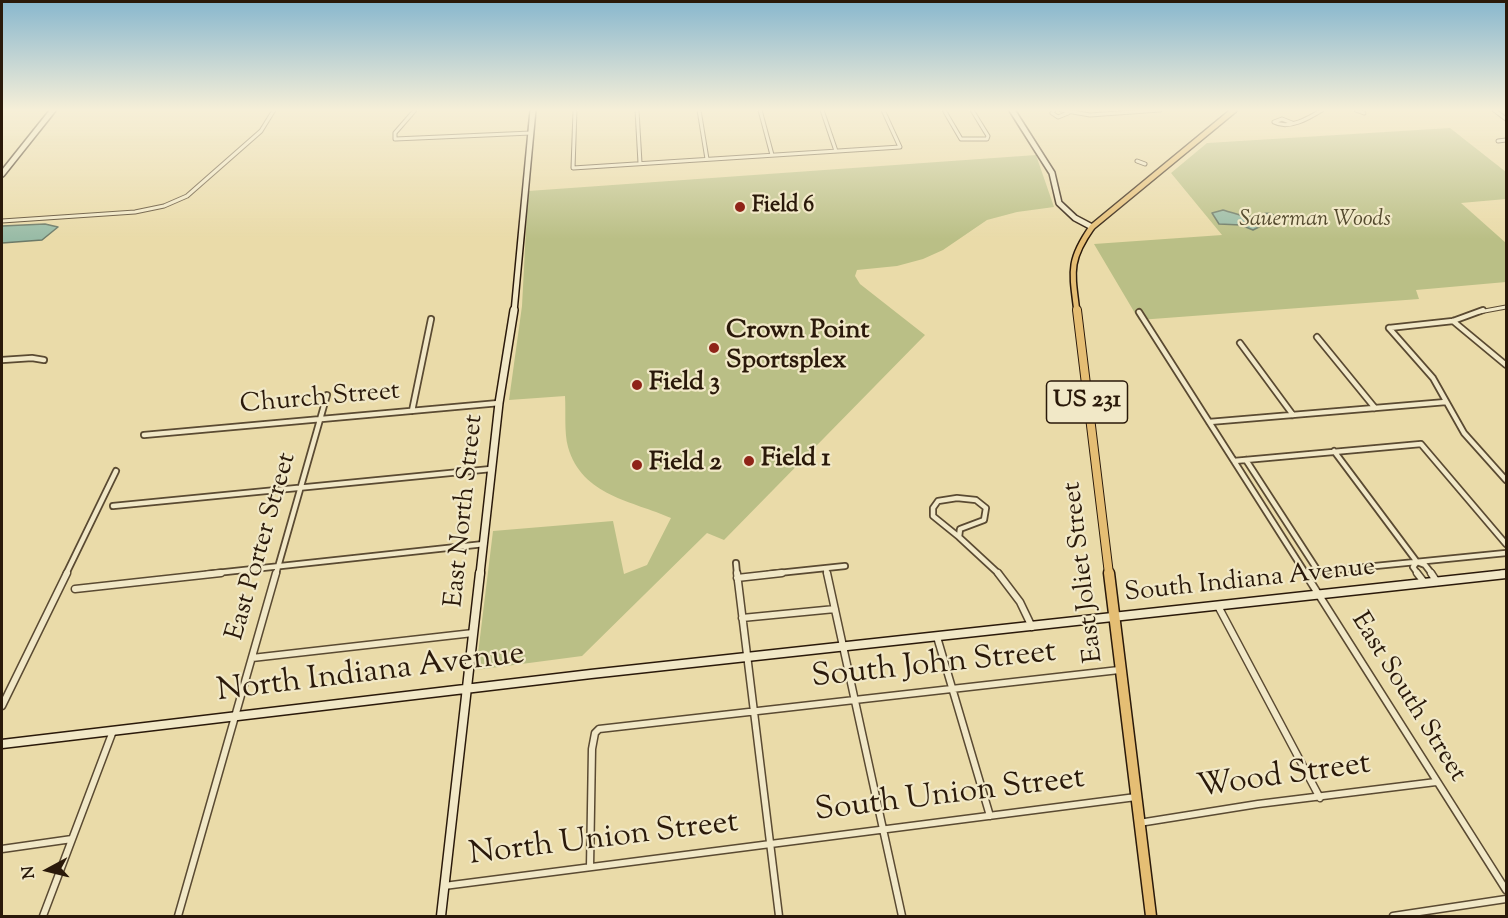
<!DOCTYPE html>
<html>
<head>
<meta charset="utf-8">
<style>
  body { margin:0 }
  #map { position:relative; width:1508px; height:918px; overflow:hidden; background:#eadba9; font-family:"Sorts Mill Goudy",serif }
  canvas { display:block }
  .frame { position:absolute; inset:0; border:3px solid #2a190a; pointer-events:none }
  .north { position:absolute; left:18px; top:840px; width:60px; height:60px; -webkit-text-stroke:4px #f1e8c7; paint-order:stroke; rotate:263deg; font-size:16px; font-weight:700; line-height:24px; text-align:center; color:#2a190a }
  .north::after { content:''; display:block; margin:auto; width:21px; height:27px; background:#2a190a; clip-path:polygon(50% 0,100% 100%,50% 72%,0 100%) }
</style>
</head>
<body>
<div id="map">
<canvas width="1508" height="918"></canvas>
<div class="frame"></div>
<div class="north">N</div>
</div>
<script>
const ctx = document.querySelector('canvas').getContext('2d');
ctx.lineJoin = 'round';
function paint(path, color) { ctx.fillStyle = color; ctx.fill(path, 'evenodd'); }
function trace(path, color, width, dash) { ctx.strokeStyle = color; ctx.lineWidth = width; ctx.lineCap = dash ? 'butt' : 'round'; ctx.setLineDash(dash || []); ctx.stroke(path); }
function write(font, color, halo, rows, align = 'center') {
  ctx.font = font + ' "Sorts Mill Goudy",serif'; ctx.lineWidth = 4.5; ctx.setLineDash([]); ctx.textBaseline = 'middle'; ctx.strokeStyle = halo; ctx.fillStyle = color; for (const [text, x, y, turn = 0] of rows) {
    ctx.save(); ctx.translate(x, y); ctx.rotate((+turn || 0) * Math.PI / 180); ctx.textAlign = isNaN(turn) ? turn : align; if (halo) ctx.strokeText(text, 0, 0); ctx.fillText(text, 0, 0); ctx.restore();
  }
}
const green = new Path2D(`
  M 1450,128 L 1506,172 L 1506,199 L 1461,203 L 1506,243 L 1506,282 L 1416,290 L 1419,299 L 1139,320 L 1094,244 L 1222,235 L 1171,173 L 1207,143 Z
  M 1036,155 L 1054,207 L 1017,212 L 987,220 L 943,250 L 923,259 L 897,266 L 857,270 L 855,276 L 860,284 L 925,335 L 724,540 L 707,533 L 582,656 L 476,670 L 493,531 L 613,521 L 624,574 L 647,565 L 671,518 C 633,501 582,496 568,447 C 564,432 566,412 565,396 L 509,400 L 522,306 L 528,191 Z`);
const water = new Path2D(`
  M 1223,210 C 1227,211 1245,217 1248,217 C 1257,216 1269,209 1276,217 L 1255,218 L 1253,220 L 1259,227 L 1253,230 L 1241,225 L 1219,224 L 1212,213 Z
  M 45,224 L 58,227 L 42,240 L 2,243 L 2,226 Z`);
const streetFar2 = new Path2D(`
  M 415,110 L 395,133 L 395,139 L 531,133
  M 575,110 L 573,168 L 900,147 L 883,110
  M 637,110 L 640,163
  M 699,110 L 707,159
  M 760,110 L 772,155
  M 822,110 L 836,151
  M 944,110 L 961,139 L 987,139 L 988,136 L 972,110
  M 1054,110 L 1052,113 L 1058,117 L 1068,113
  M 1061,110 L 1090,115 L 1160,110
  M 1356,110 L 1364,113
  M 1494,110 L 1506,119
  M 1292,123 L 1282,119 L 1274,122 C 1289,130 1309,118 1322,110
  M 1498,141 L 1506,140
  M 1137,161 L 1145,164
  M 2,221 L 135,212 L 164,206 L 187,196 L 261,131 L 274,110
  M 1479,312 L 1506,307`);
const streetFar1 = new Path2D(`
  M 1139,312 L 1306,574
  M 1453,321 L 1506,365
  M 1389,328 L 1433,378 L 1464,433 L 1506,480
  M 1389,328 L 1453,321 L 1483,310
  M 1317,337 L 1375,408
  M 1240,343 L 1293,415
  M 2,360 L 32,358 L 44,360
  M 412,411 L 431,319
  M 1209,422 L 1446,402
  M 144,435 L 499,403
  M 1334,451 L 1417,562 L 1425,565 L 1432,574
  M 1246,460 L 1318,571
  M 1234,461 L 1421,444 L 1506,544
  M 957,498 L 976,500 L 986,508 L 984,520 L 960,529 L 959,537 L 933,516 L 933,508 L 938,501 Z
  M 113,506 L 491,469
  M 959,537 L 999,574
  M 1417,562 L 1413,567 L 1418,574
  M 736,563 L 737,574
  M 826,569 L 827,574
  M 1305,573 L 1506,553
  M 66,574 L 116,471
  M 207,574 L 484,544
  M 276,574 L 327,395
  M 769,574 L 845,566`);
const street = new Path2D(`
  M 737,573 L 779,916
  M 827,573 L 902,916
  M 998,573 L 1020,602 L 1032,627
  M 1305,573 L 1506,890
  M 1417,573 L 1424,582
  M 1431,573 L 1437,582
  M 737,578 L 782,573
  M 75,589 L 221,573
  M 1218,606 L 1320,798
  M 742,618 L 835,609
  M 937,637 L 990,816
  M 252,658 L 473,633
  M 2,706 L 67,573
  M 1139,823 L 1258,804 L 1436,782
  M 2,849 L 72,839
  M 590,867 L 592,749 L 595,733 L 599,729 L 1119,670
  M 444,886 L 1136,797
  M 43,916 L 113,731
  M 178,916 L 276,573
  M 1393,916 L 1506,899`);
const secondaryFar2 = new Path2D(`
  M 1012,110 L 1052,173 L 1059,203 L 1075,218 L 1092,227
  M 2,174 L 53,110
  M 514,312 L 533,110`);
const secondaryFar1 = new Path2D(`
  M 480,574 L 499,403 L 514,310
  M 1502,574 L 1506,574`);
const secondary = new Path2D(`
  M 2,744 L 591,674 L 1506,574
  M 441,916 L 480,573`);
const primaryFar2 = new Path2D(`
  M 1077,312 C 1072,272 1068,261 1092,227 L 1234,110`);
const primaryFar1 = new Path2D(`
  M 1077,310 L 1109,574`);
const primary = new Path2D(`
  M 1109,573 L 1151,916`);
const markers = [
  [740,207,6,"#8f2418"],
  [714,348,6,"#8f2418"],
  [637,385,6,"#8f2418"],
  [749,461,6,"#8f2418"],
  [637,465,6,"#8f2418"]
];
const farPoinames = [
  ["Field 6",752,207]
];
const farParknames = [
  ["Sauerman Woods",1315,221]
];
const shields = [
  [1087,402,81]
];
const shieldNames = [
  ["US 231",1087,402]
];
const poiNames = [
  ["Crown Point",726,333],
  ["Sportsplex",726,363],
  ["Field 3",649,385],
  ["Field 1",761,461],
  ["Field 2",649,465]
];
const streetNames = [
  ["Church Street",320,400,-5],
  ["East North Street",466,511,-84],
  ["East Porter Street",263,547,-74],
  ["East Joliet Street",1085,572,-97],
  ["South Indiana Avenue",1250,582,-6],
  ["East South Street",1407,698,58]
];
const nearStreetnames = [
  ["South John Street",934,667,-6],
  ["North Indiana Avenue",371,675,-7],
  ["Wood Street",1284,778,-8],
  ["South Union Street",950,797,-7],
  ["North Union Street",604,841,-7]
];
paint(green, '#babf86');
paint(water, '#98bba6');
trace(water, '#6c7a68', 1.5);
trace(streetFar2, '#5a4a32', 5);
trace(streetFar1, '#5a4a32', 8);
trace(street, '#5a4a32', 9);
trace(secondaryFar2, '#2a190a', 8);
trace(secondaryFar1, '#2a190a', 10);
trace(secondary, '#2a190a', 11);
trace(primaryFar2, '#2a190a', 8);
trace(primaryFar1, '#2a190a', 10);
trace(primary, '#2a190a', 13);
trace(streetFar2, '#f1e8c7', 3);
trace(streetFar1, '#f1e8c7', 4.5);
trace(street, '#f1e8c7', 6);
trace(secondaryFar2, '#f1e8c7', 5);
trace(secondaryFar1, '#f1e8c7', 7);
trace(secondary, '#f1e8c7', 8);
trace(primaryFar2, '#e5be74', 5);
trace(primaryFar1, '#e5be74', 8);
trace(primary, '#e5be74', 10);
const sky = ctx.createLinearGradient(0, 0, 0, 239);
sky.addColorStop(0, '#88b7ce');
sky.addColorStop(0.46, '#f6efd8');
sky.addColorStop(1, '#f6efd800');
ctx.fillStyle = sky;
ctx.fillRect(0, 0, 1508, 239);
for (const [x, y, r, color] of markers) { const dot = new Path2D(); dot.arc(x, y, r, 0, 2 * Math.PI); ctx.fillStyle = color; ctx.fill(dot); trace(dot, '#f1e8c7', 2); }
write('bold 22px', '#2a190a', '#f1e8c7', farPoinames, 'left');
write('italic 22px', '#554b2f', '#f1e8c7', farParknames);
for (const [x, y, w] of shields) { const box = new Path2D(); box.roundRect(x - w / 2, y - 21, w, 42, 4.5); ctx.fillStyle = '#f1e8c7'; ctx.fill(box); trace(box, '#2a190a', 1.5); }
write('bold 24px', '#2a190a', null, shieldNames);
write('bold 26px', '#2a190a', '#f1e8c7', poiNames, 'left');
write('26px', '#2a190a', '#f1e8c7', streetNames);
write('32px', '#2a190a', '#f1e8c7', nearStreetnames);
</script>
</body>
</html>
